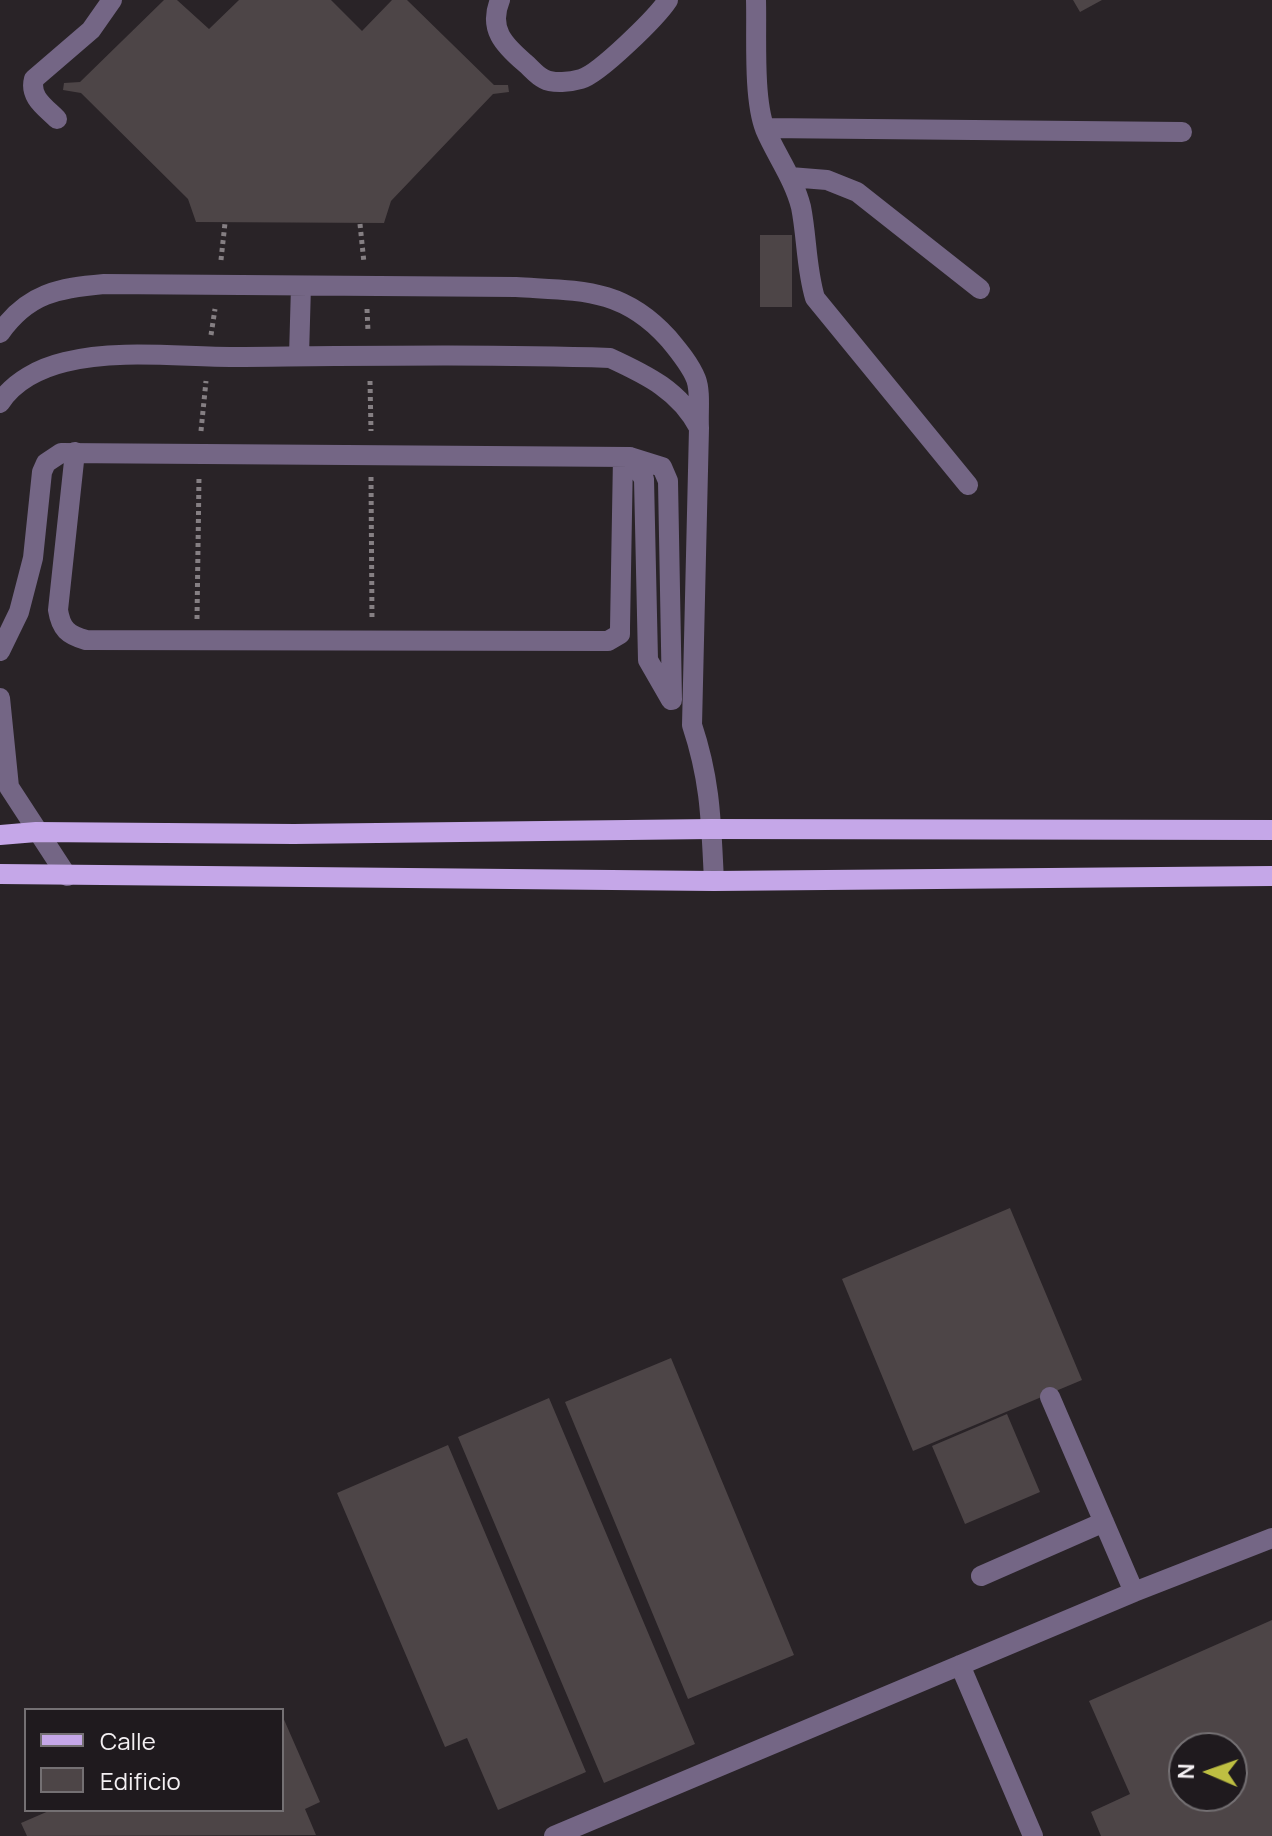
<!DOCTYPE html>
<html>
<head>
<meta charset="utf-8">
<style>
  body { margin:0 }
  #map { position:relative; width:1272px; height:1836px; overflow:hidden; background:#292327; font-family:Manrope,sans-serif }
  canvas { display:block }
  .legend { position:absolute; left:24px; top:1708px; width:260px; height:104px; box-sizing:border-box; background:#1f1a1e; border:2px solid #747073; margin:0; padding:10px 14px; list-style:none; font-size:24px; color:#f4f0f3 }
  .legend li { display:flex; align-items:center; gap:16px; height:40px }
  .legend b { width:40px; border:2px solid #747073 }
  .north { position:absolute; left:1168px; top:1732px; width:80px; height:80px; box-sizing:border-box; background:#1f1a1e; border:2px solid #747073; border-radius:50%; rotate:272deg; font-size:22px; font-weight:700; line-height:32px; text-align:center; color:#f4f0f3 }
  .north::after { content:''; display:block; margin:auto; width:28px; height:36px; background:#bebf42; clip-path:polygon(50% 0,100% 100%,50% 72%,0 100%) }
</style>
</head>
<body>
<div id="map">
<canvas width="1272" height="1836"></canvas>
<ul class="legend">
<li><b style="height:10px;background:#c5a7e8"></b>Calle</li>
<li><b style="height:22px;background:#4d4547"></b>Edificio</li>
</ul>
<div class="north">N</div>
</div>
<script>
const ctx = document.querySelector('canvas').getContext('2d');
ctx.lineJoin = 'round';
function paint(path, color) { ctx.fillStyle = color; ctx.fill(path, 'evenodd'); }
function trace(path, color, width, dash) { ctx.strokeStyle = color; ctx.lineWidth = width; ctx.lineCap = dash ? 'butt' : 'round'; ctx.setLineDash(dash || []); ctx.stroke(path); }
const building = new Path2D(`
  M 164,0 L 177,0 L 209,29 L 239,0 L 331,0 L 362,31 L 392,0 L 407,0 L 494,85 L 508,85 L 509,92 L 493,94 L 431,159 L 391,201 L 384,223 L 196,222 L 188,199 L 81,93 L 63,90 L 64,83 L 80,82 Z
  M 1073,0 L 1102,0 L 1080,12 Z
  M 760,235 L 792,235 L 792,307 L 760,307 Z
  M 1010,1208 L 1082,1380 L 913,1451 L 842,1279 Z
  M 671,1358 L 794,1655 L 688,1699 L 565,1402 Z
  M 549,1398 L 695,1744 L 604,1783 L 458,1437 Z
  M 1007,1414 L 1040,1492 L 965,1524 L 932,1446 Z
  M 448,1445 L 586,1772 L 498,1810 L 467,1738 L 445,1747 L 337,1493 Z
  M 1272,1620 L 1272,1836 L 1101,1836 L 1091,1812 L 1130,1794 L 1089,1701 ZM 1184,1748 L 1232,1748 L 1232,1796 L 1184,1796 Z
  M 282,1715 L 320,1802 L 305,1809 L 316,1835 L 27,1836 L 21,1823 L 51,1810 L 282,1810 Z`);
const path = new Path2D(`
  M 360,224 L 364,263
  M 221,260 L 225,223
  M 367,309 L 368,331
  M 211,335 L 215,309
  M 370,381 L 371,431
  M 201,431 L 206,381
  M 371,477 L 372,619
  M 197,619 L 199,477`);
const minor = new Path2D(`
  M 500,0 C 488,29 504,45 525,63 C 530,67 537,76 544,79 C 553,84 571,82 581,79 C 599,74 657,17 668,0
  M 756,0 C 757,35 753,98 765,129 C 776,155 794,179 801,207 C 807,237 806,268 815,298 L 968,485
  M 57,119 C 45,107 29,97 34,79 L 91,30 L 112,0
  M 765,128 L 1182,132
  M 790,177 L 827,180 L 857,192 L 980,289
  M 0,333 C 28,293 59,288 104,284 L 516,287 C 579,291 622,287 668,338 C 678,350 690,364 696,379 C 701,392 698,413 699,428 L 692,725 C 711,782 711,823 714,881
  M 299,356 L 301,286
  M 0,403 C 14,381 40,368 65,362 C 117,349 180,357 234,357 C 359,356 485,354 610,358 C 647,375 680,391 699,428
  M 75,452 L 58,610 C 61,629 68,635 86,640 L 608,641 L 620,634 L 620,628 L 623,457
  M 630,457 L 662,467 L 668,481 L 672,700
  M 0,651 L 19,612 L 33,558 L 42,472 L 46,463 L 61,453 L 630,457 L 644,479 L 648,660 L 671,700
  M 0,698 L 9,787 L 67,876
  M 1050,1397 L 1134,1592
  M 981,1576 L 1104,1522
  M 960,1665 L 1033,1836
  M 554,1836 L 1134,1592 L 1272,1538`);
const major = new Path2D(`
  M 0,835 L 36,832 L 294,834 L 711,829 L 1272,830
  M 0,874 L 714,881 L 1272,876`);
paint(building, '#4d4547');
trace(path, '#857f83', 5, [4, 4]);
trace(minor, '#746685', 20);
trace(major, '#c5a7e8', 20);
</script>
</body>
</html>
